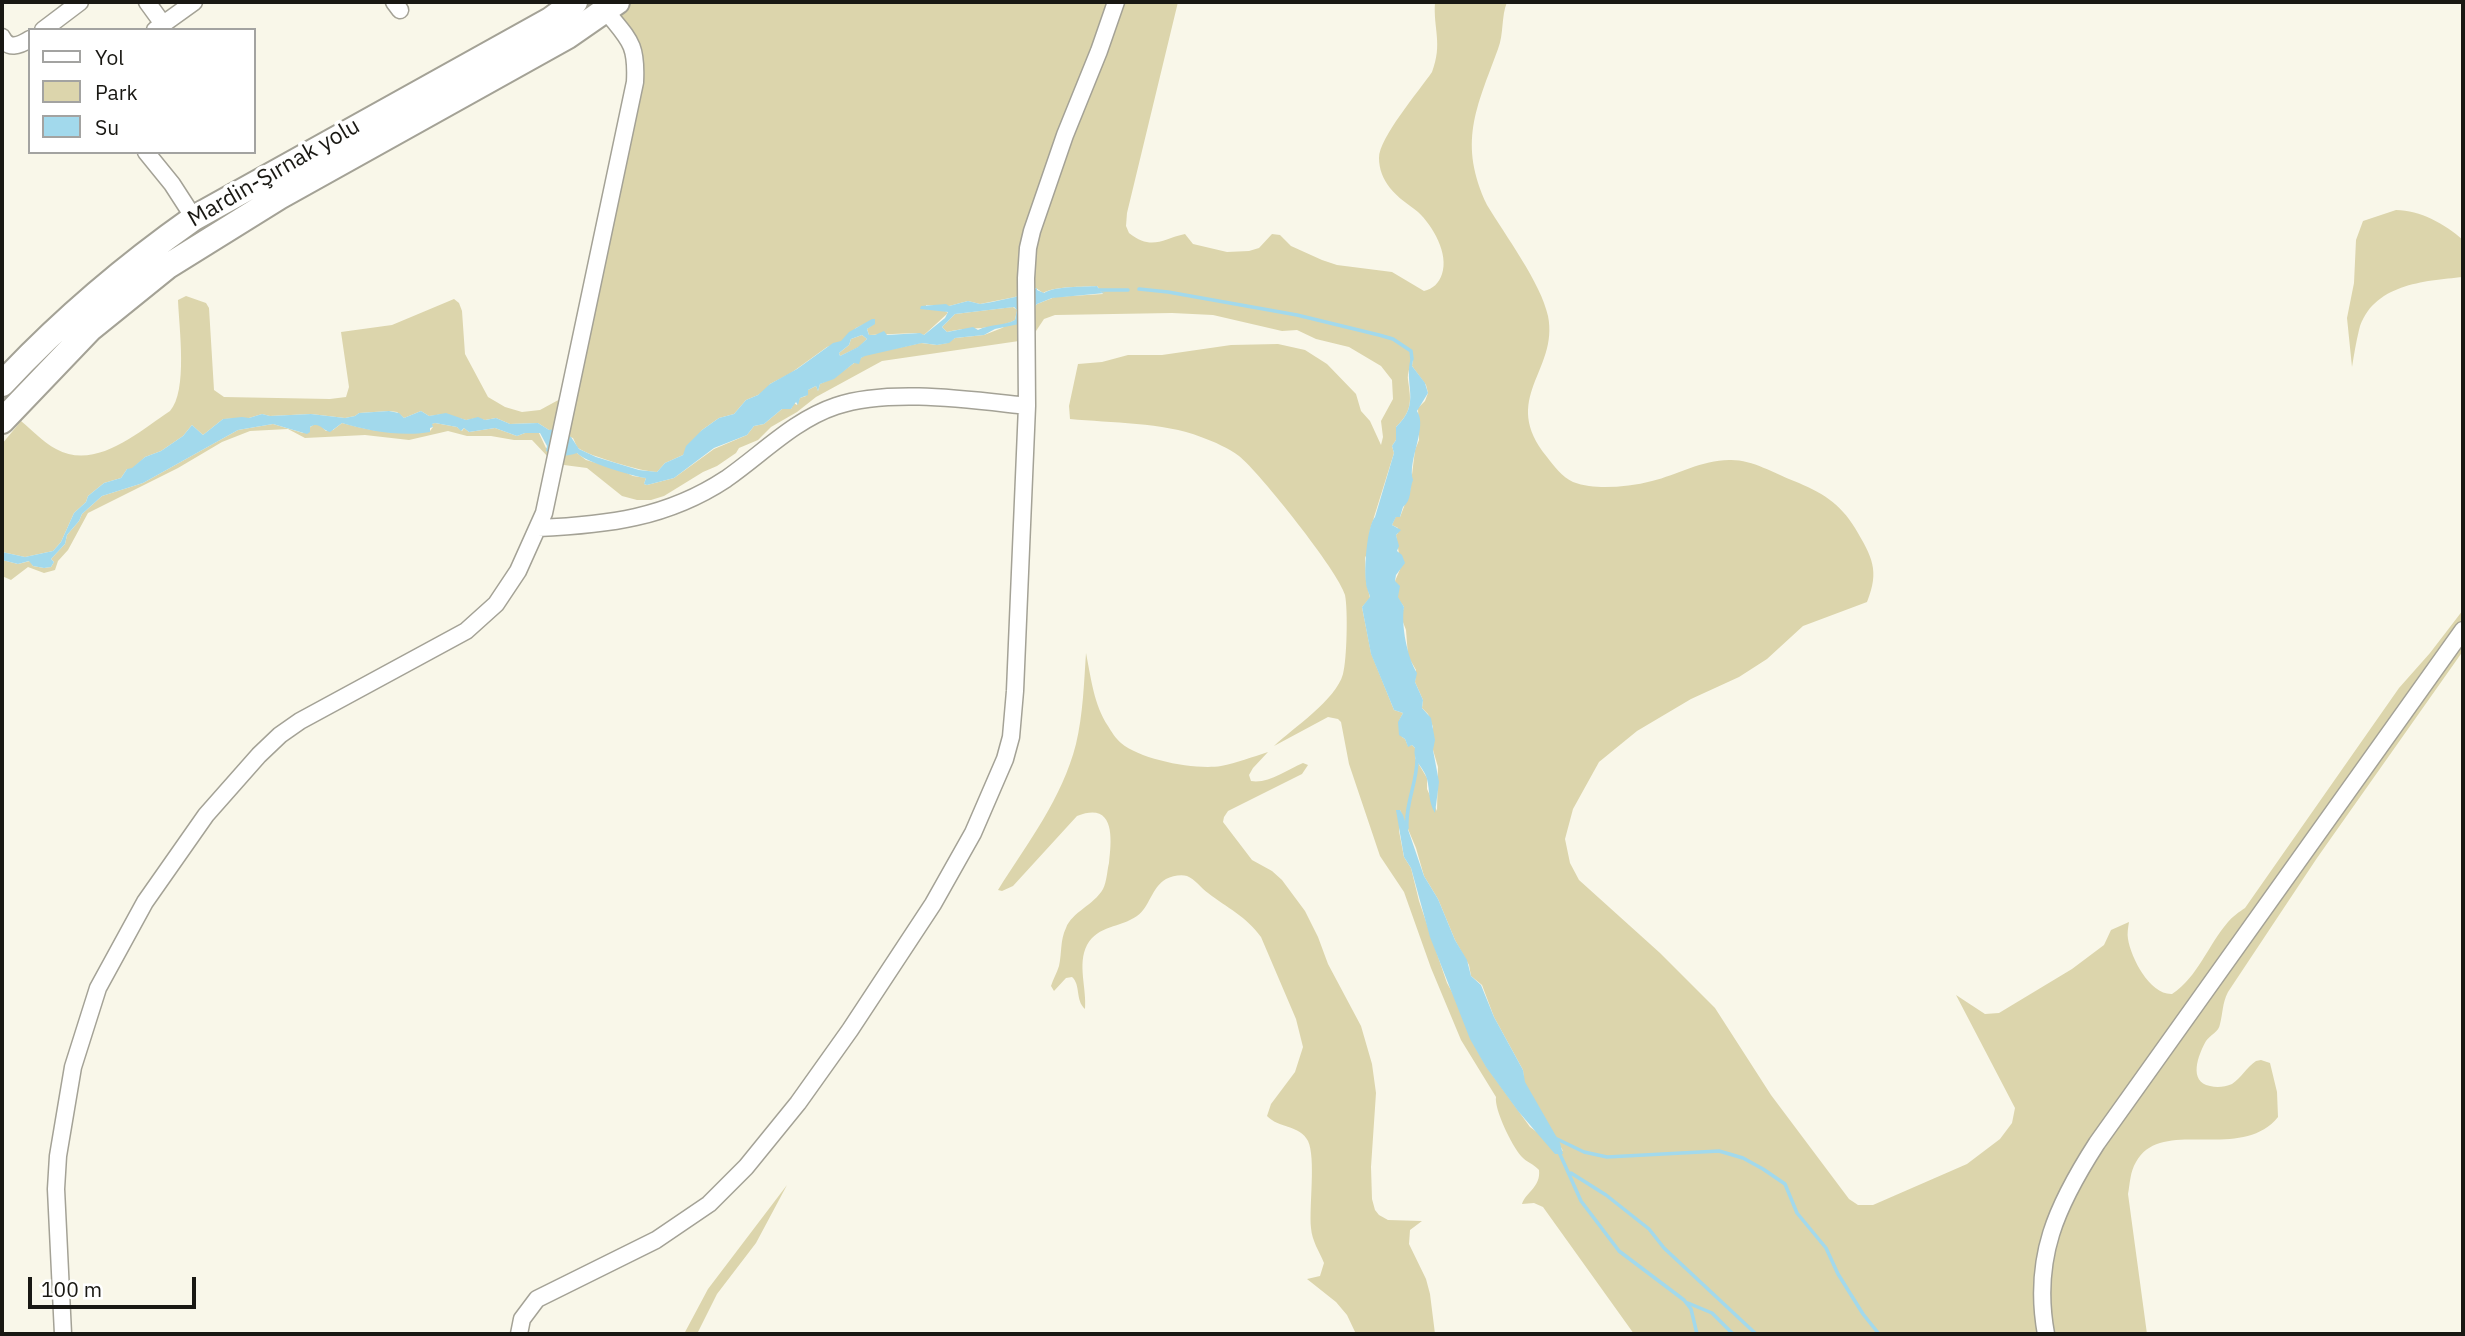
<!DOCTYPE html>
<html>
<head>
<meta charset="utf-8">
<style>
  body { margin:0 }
  #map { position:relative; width:2465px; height:1336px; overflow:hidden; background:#f9f7e9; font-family:"IBM Plex Sans",sans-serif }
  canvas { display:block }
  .frame { position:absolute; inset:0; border:4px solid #191813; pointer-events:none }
  .legend { position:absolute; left:28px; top:28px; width:228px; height:126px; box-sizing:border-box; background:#fff; border:2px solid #a3a3a1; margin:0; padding:9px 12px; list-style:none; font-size:21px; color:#191813 }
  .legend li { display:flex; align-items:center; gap:14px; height:35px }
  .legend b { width:35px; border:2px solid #a3a3a1 }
  .scale { position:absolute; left:28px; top:1277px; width:168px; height:32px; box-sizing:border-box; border:4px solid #191813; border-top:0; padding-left:9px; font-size:21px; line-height:24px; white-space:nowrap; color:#191813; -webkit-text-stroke:5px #fff; paint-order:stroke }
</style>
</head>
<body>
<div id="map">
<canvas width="2465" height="1336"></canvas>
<div class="frame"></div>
<ul class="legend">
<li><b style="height:9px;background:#fff"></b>Yol</li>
<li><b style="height:19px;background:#dcd5ac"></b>Park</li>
<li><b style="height:19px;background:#a2d9ec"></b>Su</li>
</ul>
<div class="scale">100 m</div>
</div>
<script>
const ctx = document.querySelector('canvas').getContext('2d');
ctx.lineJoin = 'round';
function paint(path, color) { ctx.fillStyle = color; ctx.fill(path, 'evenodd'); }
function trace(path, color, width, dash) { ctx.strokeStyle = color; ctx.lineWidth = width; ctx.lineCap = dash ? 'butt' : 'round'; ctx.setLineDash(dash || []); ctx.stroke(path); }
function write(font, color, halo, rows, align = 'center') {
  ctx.font = font + ' "IBM Plex Sans",sans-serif'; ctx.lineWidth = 7; ctx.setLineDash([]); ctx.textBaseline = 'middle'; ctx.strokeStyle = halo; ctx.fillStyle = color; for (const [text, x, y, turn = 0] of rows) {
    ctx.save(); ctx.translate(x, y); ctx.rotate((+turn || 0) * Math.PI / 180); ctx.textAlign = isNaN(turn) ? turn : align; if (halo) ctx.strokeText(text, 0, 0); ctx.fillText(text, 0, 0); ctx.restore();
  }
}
const green = new Path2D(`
  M 632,2 L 1178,2 L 1127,213 L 1126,226 L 1129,233 C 1152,251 1162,239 1185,234 L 1193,244 L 1227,252 L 1249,251 L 1259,248 L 1272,234 L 1280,235 L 1291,246 L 1322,260 L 1337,265 L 1392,272 L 1424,291 C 1433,289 1439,283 1442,274 C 1449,254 1433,226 1418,212 C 1408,204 1398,198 1390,188 C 1383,179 1379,169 1379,158 C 1379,138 1419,91 1432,72 C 1443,43 1433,29 1435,2 L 1507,2 C 1501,17 1504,34 1498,49 C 1476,109 1458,143 1487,205 C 1505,235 1541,283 1548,316 C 1559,371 1499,398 1547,457 C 1554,466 1562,477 1573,482 C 1583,486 1595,487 1605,487 C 1620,487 1637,485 1652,481 C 1677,475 1702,460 1729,460 C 1751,459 1774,473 1794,481 C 1821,492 1840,503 1855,528 C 1872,557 1880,570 1867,602 L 1803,626 L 1767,659 L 1739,677 L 1691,699 L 1637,731 L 1599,762 L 1573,809 L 1565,839 L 1570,863 L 1579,880 L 1660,953 L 1715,1008 L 1771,1095 L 1849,1199 L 1858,1205 L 1873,1205 L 1967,1164 L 2000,1139 L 2012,1123 L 2015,1108 L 1956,995 L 1985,1014 L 1999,1013 L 2072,969 L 2104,945 L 2111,930 L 2129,922 C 2128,928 2127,934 2128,939 C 2131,958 2150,995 2172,994 C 2198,977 2208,945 2228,922 C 2232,917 2239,912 2245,908 L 2399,688 L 2430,653 L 2463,610 L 2463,651 L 2317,858 L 2228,992 C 2222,1004 2223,1013 2220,1024 C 2219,1032 2210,1035 2206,1041 C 2198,1055 2188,1082 2210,1086 C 2217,1088 2225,1087 2232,1084 C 2241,1078 2247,1067 2256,1061 L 2261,1060 L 2270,1063 L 2277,1092 L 2278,1117 C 2241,1163 2161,1116 2136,1162 C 2130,1172 2130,1183 2128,1194 L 2147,1334 L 1634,1334 L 1543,1207 L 1534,1203 L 1522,1204 C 1526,1192 1541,1187 1539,1170 C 1534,1164 1526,1162 1521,1156 C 1512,1146 1494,1109 1496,1097 L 1461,1040 L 1431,968 L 1404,892 L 1380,856 L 1349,764 L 1341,722 L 1338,719 L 1328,717 L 1274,746 C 1293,728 1336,700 1343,674 C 1347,659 1348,610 1345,595 C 1339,572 1259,472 1239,456 C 1228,448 1215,442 1201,437 C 1163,422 1111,423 1070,419 L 1069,406 L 1078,364 L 1102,362 L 1128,355 L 1162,355 L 1231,345 L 1278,344 L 1305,350 L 1327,364 L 1356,394 L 1361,411 L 1370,421 L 1381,445 L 1383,437 L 1381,421 L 1393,399 L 1392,380 L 1381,366 L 1349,347 L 1316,339 L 1297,330 L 1282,331 L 1213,315 L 1172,313 L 1055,315 L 1044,319 L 1036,331 L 1019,341 L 882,361 L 816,397 L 797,412 L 771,427 L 758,440 L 739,448 L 736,453 L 717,466 L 703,472 L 664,496 L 651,500 L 637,500 L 622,496 L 587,468 L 564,465 L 550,459 L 532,440 L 514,440 L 491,436 L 467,436 L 448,431 L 409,440 L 365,435 L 305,438 L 288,429 L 250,431 L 222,442 L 178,468 L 88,513 L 68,550 L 58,561 L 55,570 L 44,573 L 28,567 L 11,580 L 2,576 L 2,560 L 18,564 L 30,561 L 33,566 L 44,568 L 51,567 L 54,562 L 51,559 L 65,544 L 67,535 L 79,521 L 82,514 L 102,496 L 143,483 L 238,430 L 273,424 L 303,433 L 313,425 L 320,425 L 326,431 L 333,430 L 342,423 C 371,431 400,436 430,431 L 433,427 L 431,424 L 435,423 L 457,427 L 462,431 L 464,428 L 469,432 L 495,428 L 517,436 L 525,433 L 539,433 L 546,448 L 577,453 L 586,460 L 621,470 L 633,476 L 646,478 L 644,484 L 647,485 L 674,478 L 714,449 L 747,435 L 754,426 L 764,424 L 782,409 L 791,409 L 794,403 L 797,405 L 800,398 L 806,396 L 808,390 L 816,386 L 818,391 L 820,384 L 835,377 L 865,355 L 921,343 L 937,345 L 947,343 L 955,338 L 984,335 L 1002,328 L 1031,311 L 1037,304 L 1055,297 L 1103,294 L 1097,286 C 1083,287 1055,286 1043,293 L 1036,288 L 1015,297 L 980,304 L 968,301 L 949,306 L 926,305 L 926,309 L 945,311 L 948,313 L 924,335 L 916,333 L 869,335 L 867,329 L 875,323 L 875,319 L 856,328 L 841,342 L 827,347 L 791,373 L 770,384 L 768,388 L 758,395 L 746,400 L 734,414 L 719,418 L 702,430 L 683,455 L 665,463 L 657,472 C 643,472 589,456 578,448 C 577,447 574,440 573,438 L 549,430 L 538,423 L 510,424 L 496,418 L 485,420 L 477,418 L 466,420 L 444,414 L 429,416 L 421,411 L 404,418 L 397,412 L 389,411 L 359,413 L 355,416 L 345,418 L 311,414 L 270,416 L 262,414 L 249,418 L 223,419 L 203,435 L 192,425 L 183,436 L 161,451 L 145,457 L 132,469 L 127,469 L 121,478 L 104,483 L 88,496 L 86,502 L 74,513 L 61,542 L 53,551 L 25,557 L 2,552 L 2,444 L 21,421 C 32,430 43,442 56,449 C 96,471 138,432 170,411 C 188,391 179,328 178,300 L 186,296 L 206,303 L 209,308 L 214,390 L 224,397 L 330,399 L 346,397 L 349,387 L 341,332 L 392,325 L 454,299 L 459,303 L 462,311 L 465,354 L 488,397 L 505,407 L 522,412 L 540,410 L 562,398 L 636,59 L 612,18 ZM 1413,357 L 1412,366 L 1426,385 L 1428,393 L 1425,401 L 1418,408 L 1419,440 L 1415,450 L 1410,491 L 1400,517 L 1396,516 L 1392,525 L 1398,528 L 1398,533 L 1396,535 L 1401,567 L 1395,581 L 1397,597 L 1404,607 L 1401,617 L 1406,630 L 1408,656 L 1416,670 L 1415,682 L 1423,700 L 1422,708 L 1428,714 L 1433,727 L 1433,750 L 1438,767 L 1437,811 L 1427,789 L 1427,778 L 1415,758 L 1415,748 L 1412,745 L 1408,746 L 1405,739 L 1402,737 L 1399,721 L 1403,713 L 1394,710 L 1371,653 L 1362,607 L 1370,598 L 1366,581 L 1365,558 L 1368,551 L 1370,530 L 1394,453 L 1392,446 L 1396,440 L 1396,427 C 1413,410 1411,401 1408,380 C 1407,373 1411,364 1413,357 ZM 1400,810 L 1416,848 L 1424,876 L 1438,899 L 1455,940 L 1469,965 L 1471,976 L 1482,985 L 1494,1017 L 1523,1070 L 1524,1082 L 1563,1151 L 1530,1127 L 1486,1066 L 1471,1039 L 1457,1001 L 1447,983 L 1419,901 L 1411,868 L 1404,857 L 1399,831 Z
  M 2396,210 C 2420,210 2445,224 2463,240 L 2463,277 C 2424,281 2372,284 2359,330 C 2356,342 2354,355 2352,367 L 2347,318 L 2354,283 L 2356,240 L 2363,221 Z
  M 1013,307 L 1017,310 L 1015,320 C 993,331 970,326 947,332 L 942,327 L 955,314 Z
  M 862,335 L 867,339 L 859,347 L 840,356 L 839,353 L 849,345 L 851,339 Z
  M 1086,653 C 1091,678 1094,705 1108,726 C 1111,731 1116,739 1121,743 C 1141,760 1195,770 1221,766 C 1237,763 1252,757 1268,752 L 1253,768 L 1249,775 L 1251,781 C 1268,784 1287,770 1303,763 L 1308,765 L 1302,774 L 1228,811 L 1224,817 L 1223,822 L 1252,860 L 1272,871 L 1282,880 L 1305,911 L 1318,937 L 1328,964 L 1361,1026 L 1372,1064 L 1376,1093 L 1371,1167 L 1372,1199 L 1375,1210 L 1379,1215 L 1388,1220 L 1422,1221 L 1410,1230 L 1409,1244 L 1426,1279 L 1430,1294 L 1435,1334 L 1356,1334 L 1347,1315 L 1336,1302 L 1307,1279 L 1320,1276 L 1324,1263 C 1319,1251 1312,1241 1311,1228 C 1309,1206 1316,1158 1308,1141 C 1300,1125 1278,1128 1267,1116 L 1271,1104 L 1295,1072 L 1303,1047 L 1296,1019 L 1261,937 C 1246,916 1227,908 1208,893 C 1201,888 1195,879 1187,876 C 1181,874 1172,876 1166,879 C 1151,888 1150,907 1137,916 C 1120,928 1098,925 1087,945 C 1077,964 1087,989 1085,1009 C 1075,1000 1081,985 1072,977 L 1066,978 L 1054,991 L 1051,986 C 1053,979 1057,973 1059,966 C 1062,953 1060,940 1066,928 C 1072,912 1094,905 1103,889 C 1107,881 1107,871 1109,863 C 1112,838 1115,801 1077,816 L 1013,886 L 1002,891 L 998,890 C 1028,842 1062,799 1076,744 C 1083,715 1084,683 1086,653 Z
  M 787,1185 L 756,1243 L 717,1294 L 697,1334 L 684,1334 L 708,1289 Z`);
const water = new Path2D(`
  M 1097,286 L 1101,292 L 1105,293 L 1052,298 L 1037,304 L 1019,324 L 995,329 L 984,335 L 955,338 L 949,343 L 937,345 L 922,343 L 865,356 L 861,358 L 859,364 L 854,363 L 834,379 L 820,384 L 818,391 L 816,386 L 808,390 L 808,395 L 800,398 L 798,405 L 796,402 L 791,409 L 782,409 L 764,424 L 754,426 L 747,435 L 714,448 L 674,478 L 647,485 L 644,484 L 646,478 C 634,477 583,461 577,453 C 565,457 559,457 546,451 L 547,446 L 540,433 L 525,433 L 517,436 L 495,428 L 469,432 L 464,428 L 461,431 L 457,427 L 435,423 L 432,424 L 433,427 L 430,428 L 430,432 C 401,437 369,431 342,423 L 330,432 C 322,430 319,421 310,427 L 310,432 L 307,434 L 273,424 L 238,430 L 143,483 L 102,496 L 82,514 L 79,521 L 67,535 L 65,544 L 51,559 L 54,562 L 51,567 L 44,568 L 33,566 L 29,561 L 18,564 L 2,560 L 2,552 L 25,557 L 53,551 L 61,542 L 74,513 L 86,502 L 88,496 L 104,483 L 121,478 L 127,469 L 132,468 L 145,457 L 161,451 L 183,436 L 192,425 L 203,435 L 223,419 L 242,417 L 249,418 L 262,414 L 270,416 L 311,414 L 345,418 L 355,416 L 359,413 L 389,411 L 399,413 L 404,418 L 421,411 L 429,416 L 446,413 L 466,420 L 478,417 L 485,420 L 496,418 L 510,424 L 538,423 L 549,430 L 554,429 L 571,437 L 579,449 L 596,457 L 639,470 L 657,472 L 665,463 L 683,455 L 686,446 L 702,430 L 719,418 L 734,414 L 746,400 L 758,395 L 770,384 L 797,369 L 833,343 L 841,341 L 849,332 L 872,319 L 875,319 L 875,324 L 867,329 L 869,335 L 875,335 L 884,331 L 887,335 L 920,333 L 924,335 L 945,318 L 948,312 L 920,309 L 921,306 L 946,304 L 949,306 L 968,301 L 980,304 L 992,302 L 1015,297 L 1037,288 L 1037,290 L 1044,293 C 1055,286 1083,287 1097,286 ZM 1014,307 L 1017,310 L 1015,320 C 1003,326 990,324 978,330 L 973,327 L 947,332 L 942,327 L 955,314 ZM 862,335 L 867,339 L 858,347 L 840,356 L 839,353 L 849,345 L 851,339 Z
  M 1411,357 L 1413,360 L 1412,366 L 1425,383 L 1428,393 L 1417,411 C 1428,427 1407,461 1413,480 C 1409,490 1412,500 1403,507 L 1400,517 L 1396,517 L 1392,525 L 1401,530 L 1396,535 L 1399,546 L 1397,551 L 1402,555 L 1405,563 L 1396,575 L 1395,581 L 1400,586 L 1398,597 L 1404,607 C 1401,625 1407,657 1417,673 L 1415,682 L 1423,700 L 1422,708 L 1431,718 L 1435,740 L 1433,750 L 1439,782 L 1435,813 C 1428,802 1430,790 1427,779 C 1424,767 1412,761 1415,748 L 1412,745 L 1408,747 L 1405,739 L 1399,735 L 1398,722 L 1403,713 L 1394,710 L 1371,654 L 1362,607 L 1370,597 C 1369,592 1366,588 1366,582 C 1364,568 1367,526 1375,517 L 1394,453 L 1392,446 L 1396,440 L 1396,427 C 1422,403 1403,385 1411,357 Z
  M 1396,810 L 1400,810 L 1403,815 L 1424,876 L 1438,899 L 1455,940 L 1467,960 L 1471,976 L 1481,985 L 1494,1017 L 1523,1070 L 1525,1082 L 1560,1143 L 1563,1154 L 1555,1154 L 1518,1111 L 1486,1067 L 1470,1039 L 1430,937 L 1411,868 L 1404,857 Z`);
const stream = new Path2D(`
  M 1139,289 L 1168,292 L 1297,315 L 1379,335 L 1393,339 L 1411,351 L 1412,359
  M 1097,290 L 1128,290
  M 1407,828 C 1405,803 1418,781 1417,757
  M 1555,1138 L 1584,1152 L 1607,1157 L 1719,1151 L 1743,1158 L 1763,1169 L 1785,1184 L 1797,1213 L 1826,1248 L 1838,1274 L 1863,1314 L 1879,1334
  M 1559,1152 L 1581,1201 L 1619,1251 L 1684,1300 L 1691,1309 L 1697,1334
  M 1571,1173 L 1606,1195 L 1649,1229 L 1664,1248 L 1756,1334
  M 1688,1303 L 1712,1313 L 1733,1334`);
const minor = new Path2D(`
  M 147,2 L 163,24
  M 394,2 L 400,10
  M 43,30 L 80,2
  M 155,30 L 194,2
  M 2,37 C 8,50 19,46 30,39
  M 146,152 L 172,184 L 194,218
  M 538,528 C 607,525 667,518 726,479 C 762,454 794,420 836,406 C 890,388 970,400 1027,406
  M 63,1334 L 56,1189 L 58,1156 L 73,1067 L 98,988 L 145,902 L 206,815 L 259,755 L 280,735 L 300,721 L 466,631 L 496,604 L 518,571 L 544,513 L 635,82 C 637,43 629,40 606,11
  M 519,1334 L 522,1319 L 537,1299 L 656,1240 L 709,1204 L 746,1167 L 798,1103 L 850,1030 L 933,904 L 973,833 L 1005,759 L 1011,737 L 1015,691 L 1027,406 L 1026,278 L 1028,248 L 1032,231 L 1065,135 L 1099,51 L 1116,2
  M 2046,1334 C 2032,1258 2057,1205 2097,1143 L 2463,630`);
const highway = new Path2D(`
  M 2,384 C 61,321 123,268 194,218 L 550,20 L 575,2
  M 2,421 L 90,329 L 168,266 L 279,197 L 568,36 L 617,2`);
const streetNames = [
  ["Mardin-Şırnak yolu",274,173,-30]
];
paint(green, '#dcd5ac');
paint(water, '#a2d9ec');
trace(stream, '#a2d9ec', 3.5);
trace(minor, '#a4a296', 19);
trace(highway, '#a4a296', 28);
trace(minor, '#fff', 16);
trace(highway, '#fff', 24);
write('23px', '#191813', '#fff', streetNames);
</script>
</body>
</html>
